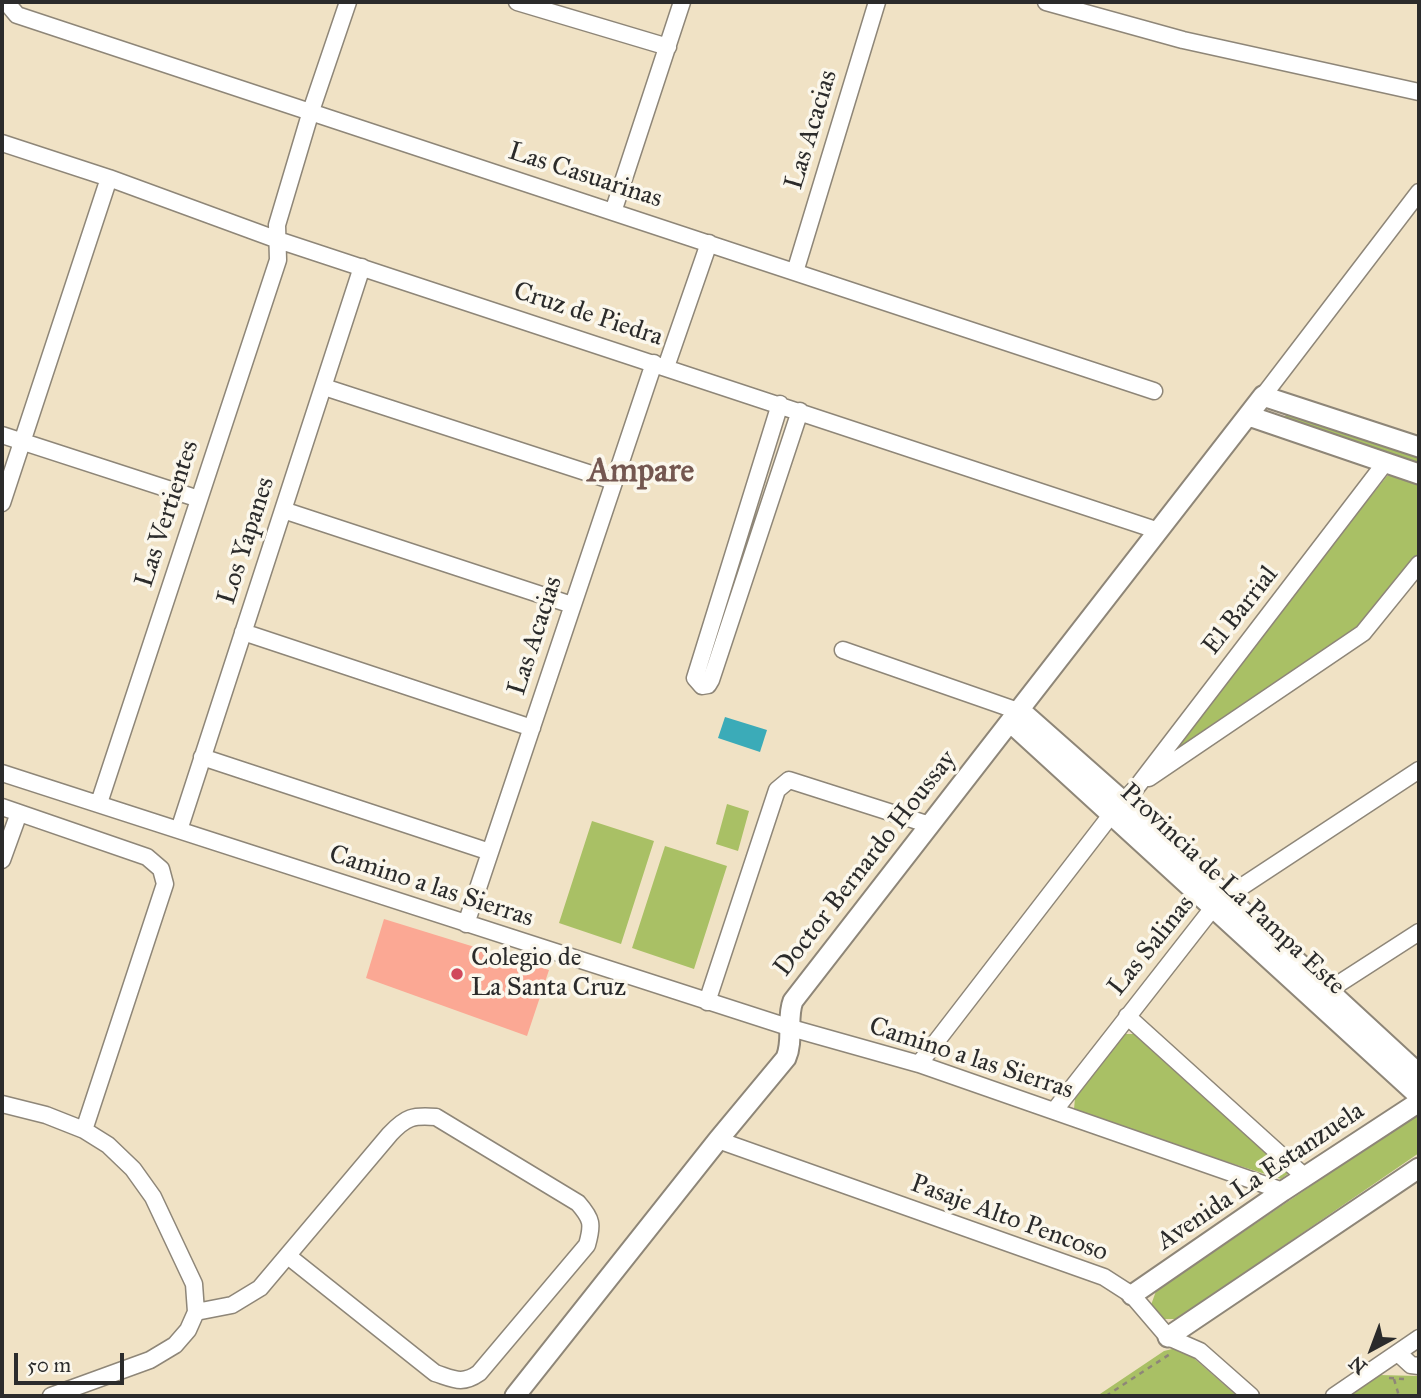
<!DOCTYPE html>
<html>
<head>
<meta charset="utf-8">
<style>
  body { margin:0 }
  #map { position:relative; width:1421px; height:1398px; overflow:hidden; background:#f0e2c5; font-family:"IM FELL Great Primer",serif }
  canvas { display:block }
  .frame { position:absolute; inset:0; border:4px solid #2b2b2b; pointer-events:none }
  .north { position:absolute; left:1337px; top:1314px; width:70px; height:70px; -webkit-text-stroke:5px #fbf7ec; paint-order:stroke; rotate:221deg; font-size:19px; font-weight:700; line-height:28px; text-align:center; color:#2b2b2b }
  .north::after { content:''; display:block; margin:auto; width:24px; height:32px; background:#2b2b2b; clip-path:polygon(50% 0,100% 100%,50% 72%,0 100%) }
  .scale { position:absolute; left:14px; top:1353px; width:110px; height:32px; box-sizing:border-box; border:4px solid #2b2b2b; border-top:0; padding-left:9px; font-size:21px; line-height:24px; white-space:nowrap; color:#2b2b2b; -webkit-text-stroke:5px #fbf7ec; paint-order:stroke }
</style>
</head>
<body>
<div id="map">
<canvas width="1421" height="1398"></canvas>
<div class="frame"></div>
<div class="north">N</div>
<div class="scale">50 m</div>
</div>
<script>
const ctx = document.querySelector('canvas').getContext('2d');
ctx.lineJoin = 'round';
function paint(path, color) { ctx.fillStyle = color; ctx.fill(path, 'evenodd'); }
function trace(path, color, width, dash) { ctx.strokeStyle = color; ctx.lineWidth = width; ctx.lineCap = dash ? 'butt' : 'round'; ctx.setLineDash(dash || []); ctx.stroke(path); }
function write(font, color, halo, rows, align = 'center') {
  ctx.font = font + ' "IM FELL Great Primer",serif'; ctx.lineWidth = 7; ctx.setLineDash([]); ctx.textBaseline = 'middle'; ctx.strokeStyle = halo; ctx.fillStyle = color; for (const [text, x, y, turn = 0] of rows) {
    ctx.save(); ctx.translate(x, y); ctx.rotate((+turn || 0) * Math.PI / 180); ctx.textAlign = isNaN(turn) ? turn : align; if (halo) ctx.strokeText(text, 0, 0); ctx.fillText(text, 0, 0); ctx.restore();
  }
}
const green = new Path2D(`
  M 1287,411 L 1419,454 L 1419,465 L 1284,420 Z
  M 1396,473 L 1419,481 L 1419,554 L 1363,624 L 1182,749 L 1176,747 L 1175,743 L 1387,476 Z
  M 727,804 L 749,811 L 738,851 L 716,844 Z
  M 592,821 L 654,841 L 621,944 L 559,923 Z
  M 665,846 L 727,866 L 694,969 L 632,948 Z
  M 1124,1034 L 1134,1034 L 1289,1173 L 1281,1179 L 1082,1116 L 1074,1109 L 1075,1098 Z
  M 1417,1114 L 1419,1114 L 1419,1153 L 1177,1319 L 1160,1319 L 1151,1305 L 1156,1291 Z
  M 1176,1348 L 1187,1352 L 1237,1396 L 1097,1396 L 1164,1351 Z
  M 1379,1375 L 1419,1376 L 1419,1396 L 1347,1396 Z`);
const water = new Path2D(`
  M 725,717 L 767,730 L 760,752 L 718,738 Z`);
const building = new Path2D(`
  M 384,919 L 549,970 L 527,1036 L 366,978 Z`);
const path = new Path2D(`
  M 1389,1378 L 1404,1379
  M 1394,1379 L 1399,1396
  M 1106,1396 L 1170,1354
  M 1403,1396 L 1419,1396`);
const minor = new Path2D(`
  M 6,2 L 17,15 L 1154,391
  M 517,2 L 668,47
  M 1046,2 L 1183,40 L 1419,92
  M 2,143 L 109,178 L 278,240 L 1159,531
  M 613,212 L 682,2
  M 795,272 L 877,2
  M 666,367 L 709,243
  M 324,387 L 613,481
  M 1263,396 L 1419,192
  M 780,404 L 695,678 L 702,686 L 708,685 L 711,680 L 800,411
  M 2,435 L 199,499
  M 2,503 L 109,178
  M 283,510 L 572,605
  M 243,632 L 532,728
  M 843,650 L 1018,711
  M 202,757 L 490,852
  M 2,773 L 791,1028 L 919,1064 L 1283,1191
  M 1149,778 L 1363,633 L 1419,564
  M 99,803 L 278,260 L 277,225 L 311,111 L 348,2
  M 2,807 L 147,857 L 161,869 L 165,884 L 84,1130
  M 179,830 L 362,267
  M 2,860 L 19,813
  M 466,924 L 654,363
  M 1329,990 L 1419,932
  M 707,1002 L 777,790 L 789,780 L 930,825
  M 1127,1016 L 1305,1177
  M 919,1064 L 1111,815 L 1136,788 L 1385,463
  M 2,1104 L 46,1115 L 84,1130 L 108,1145 L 133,1169 L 153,1197 L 194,1284 L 196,1312 L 188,1330 L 175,1345 L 150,1360 L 51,1396
  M 1054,1111 L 1212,909 L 1226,897 L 1419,770
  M 718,1140 L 1104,1277 L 1132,1295 L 1168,1337 L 1200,1351 L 1251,1396
  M 196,1312 L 232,1305 L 260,1288 L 390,1134 C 406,1117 413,1115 436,1117 L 578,1203 C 592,1219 593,1224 587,1245 L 479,1373 C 462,1385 454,1379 435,1373 L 288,1256
  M 1398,1353 L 1411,1365 L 1419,1366
  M 1334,1396 L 1419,1338`);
const tertiary = new Path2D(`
  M 1249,416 L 1419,474
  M 1019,709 L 1123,801 L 1419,1074
  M 1010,722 L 1419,1096
  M 1132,1295 L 1283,1191 L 1419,1102
  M 1168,1337 L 1419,1168
  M 515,1396 L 718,1140 L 786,1058 C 794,1040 786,1019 793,1001 L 1263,396 L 1419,447`);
const markers = [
  [457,974,7,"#d1495b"]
];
const streetNames = [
  ["Las Acacias",812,130,-73],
  ["Las Casuarinas",585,176,18],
  ["Cruz de Piedra",588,315,18],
  ["Las Vertientes",168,514,-72],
  ["Los Yapanes",247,541,-72],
  ["El Barrial",1241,611,-52],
  ["Las Acacias",536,636,-72],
  ["Doctor Bernardo Houssay",866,864,-52],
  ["Camino a las Sierras",431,887,18],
  ["Provincia de La Pampa Este",1232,890,43],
  ["Las Salinas",1152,946,-51],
  ["Camino a las Sierras",971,1059,18],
  ["Avenida La Estanzuela",1261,1177,-34],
  ["Pasaje Alto Pencoso",1009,1219,20]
];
const poiNames = [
  ["Colegio de",471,959],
  ["La Santa Cruz",471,989]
];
const districtNames = [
  ["Ampare",641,473]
];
paint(green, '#a9c065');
paint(water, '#3babb8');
paint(building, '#fba894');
trace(minor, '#8e8678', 19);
trace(tertiary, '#8e8678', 23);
trace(path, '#8e8678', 2.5, [5, 5]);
trace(minor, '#fff', 16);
trace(tertiary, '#fff', 19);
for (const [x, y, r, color] of markers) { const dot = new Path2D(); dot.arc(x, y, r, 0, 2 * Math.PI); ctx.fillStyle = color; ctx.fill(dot); trace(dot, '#fbf7ec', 2.5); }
write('26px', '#2b2b2b', '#fbf7ec', streetNames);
write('26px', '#2b2b2b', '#fbf7ec', poiNames, 'left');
write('bold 33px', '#745750', '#fbf7ec', districtNames);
</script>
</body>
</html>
